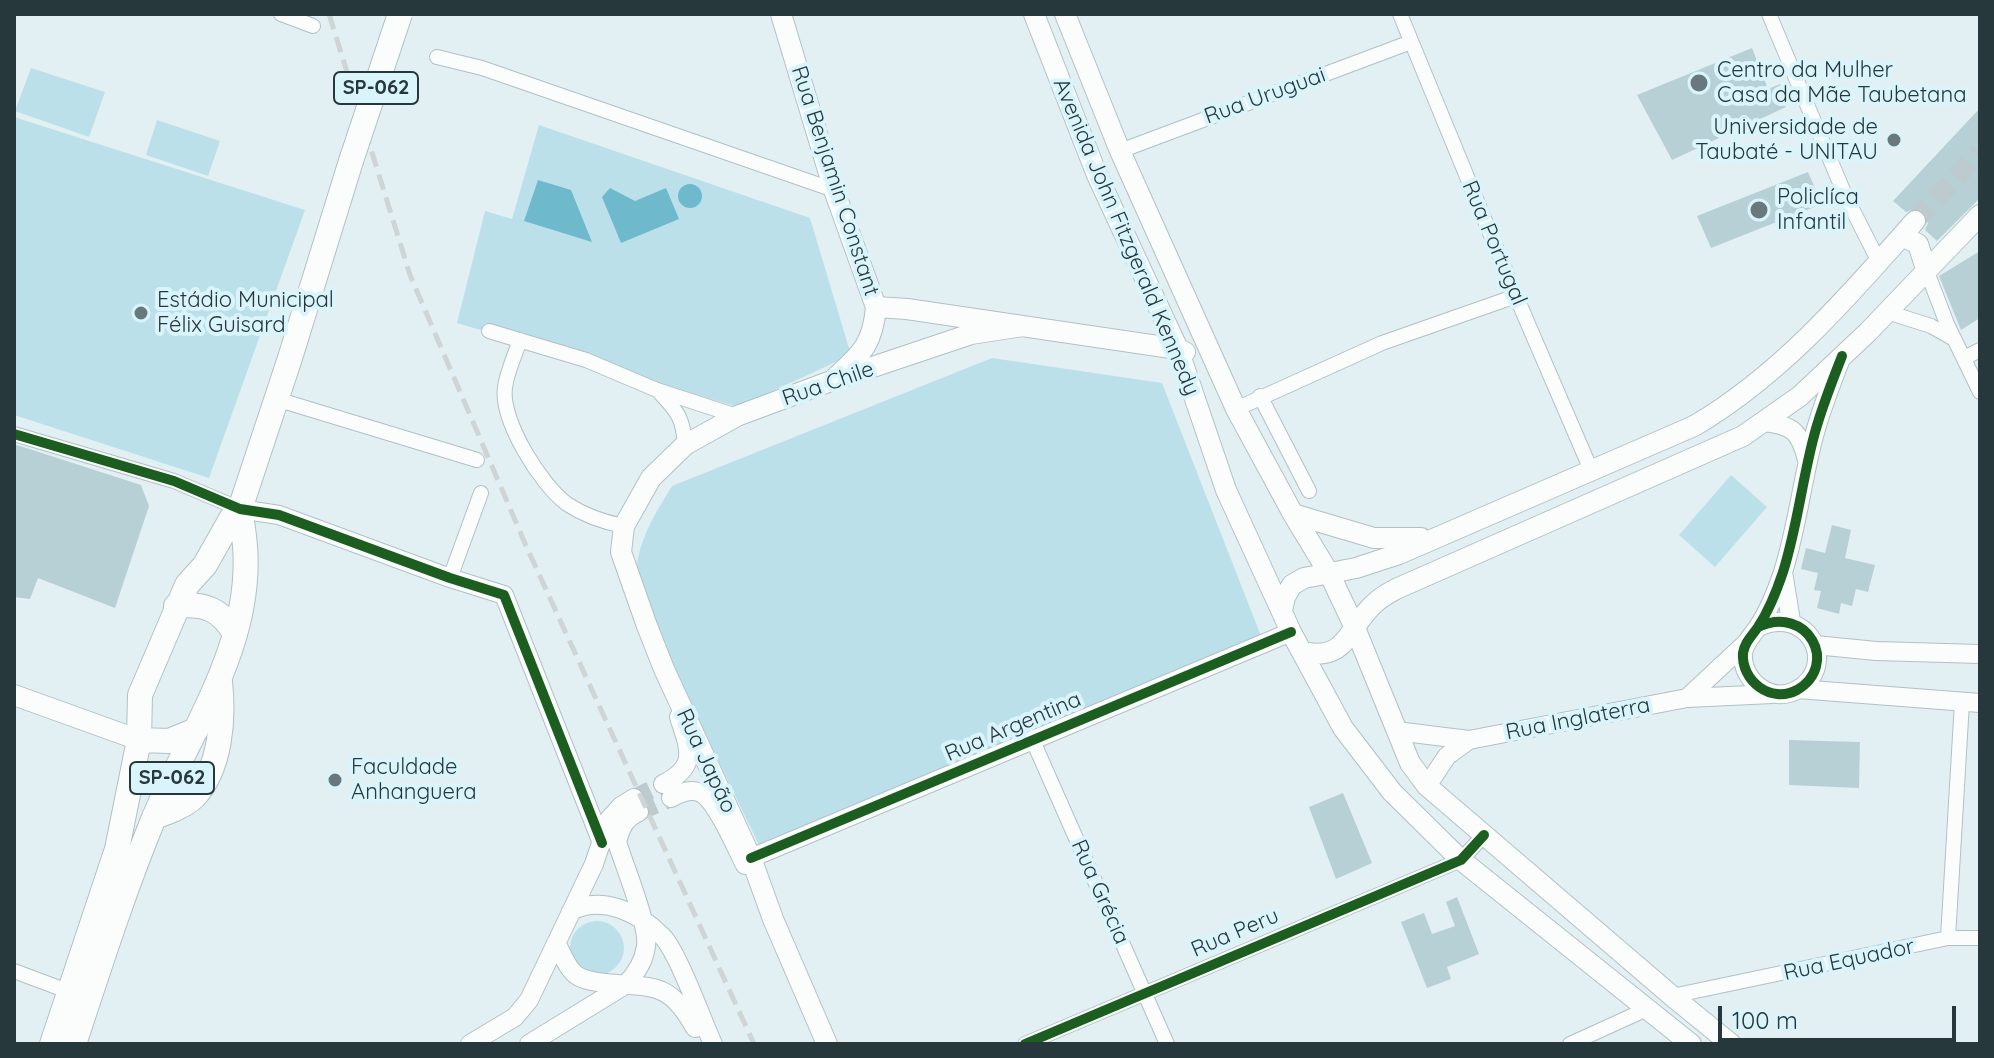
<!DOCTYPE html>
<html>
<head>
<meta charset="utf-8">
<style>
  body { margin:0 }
  #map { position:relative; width:1994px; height:1058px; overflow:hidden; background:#e2f0f3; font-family:Quicksand,sans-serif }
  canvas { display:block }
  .frame { position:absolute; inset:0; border:16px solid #27383d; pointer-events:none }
  .scale { position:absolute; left:1718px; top:1006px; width:238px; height:36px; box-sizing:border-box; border:4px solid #27383d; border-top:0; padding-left:10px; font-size:24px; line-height:28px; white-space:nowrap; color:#27383d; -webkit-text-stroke:6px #daf4fb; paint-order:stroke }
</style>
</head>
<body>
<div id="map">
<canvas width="1994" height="1058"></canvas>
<div class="frame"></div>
<div class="scale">100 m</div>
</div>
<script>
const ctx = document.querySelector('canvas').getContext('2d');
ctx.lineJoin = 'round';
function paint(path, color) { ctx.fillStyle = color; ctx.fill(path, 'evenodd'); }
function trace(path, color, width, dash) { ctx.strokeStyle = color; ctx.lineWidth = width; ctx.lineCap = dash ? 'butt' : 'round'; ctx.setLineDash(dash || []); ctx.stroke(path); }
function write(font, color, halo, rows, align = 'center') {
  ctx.font = font + ' Quicksand,sans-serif'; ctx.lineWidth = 8; ctx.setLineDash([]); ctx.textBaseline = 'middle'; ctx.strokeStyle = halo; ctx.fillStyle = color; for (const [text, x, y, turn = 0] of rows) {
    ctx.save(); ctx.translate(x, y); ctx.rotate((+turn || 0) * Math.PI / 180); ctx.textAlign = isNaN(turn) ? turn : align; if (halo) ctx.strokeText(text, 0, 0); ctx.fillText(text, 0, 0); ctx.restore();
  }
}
const green = new Path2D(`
  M 31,68 L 105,92 L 89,137 L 15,111 Z
  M 14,117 L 305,210 L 209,478 L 14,415 Z
  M 157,120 L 220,141 L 208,176 L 146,155 Z
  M 539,125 L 810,218 L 851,355 L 738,407 L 457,323 L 485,211 L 512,219 Z
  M 992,358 L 1162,383 L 1261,636 L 760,847 L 646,611 C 643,601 638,590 637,580 C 634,546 655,514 672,486 Z
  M 1731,475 L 1767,507 L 1715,567 L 1679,535 Z
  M570 948a27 27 0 1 1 54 0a27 27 0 1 1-54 0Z`);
const water = new Path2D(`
  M 538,180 L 571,190 L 592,242 L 524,221 Z
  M678 196a12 12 0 1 1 24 0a12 12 0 1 1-24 0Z
  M 610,188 L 635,201 L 666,188 L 679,219 L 621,243 L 602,197 Z`);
const building = new Path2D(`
  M 1752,48 L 1768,89 L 1780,84 L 1786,107 L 1672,160 L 1637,95 Z
  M 1980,108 L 1980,198 L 1937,241 L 1925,230 L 1928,223 L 1924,212 L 1917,208 L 1906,212 L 1893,201 Z
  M 1808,172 L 1822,204 L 1711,248 L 1697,216 Z
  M 1980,251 L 1980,318 L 1961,330 L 1939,276 Z
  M 14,444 L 141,485 L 149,506 L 115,608 L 38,578 L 30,599 L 14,597 Z
  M 1832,525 L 1851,530 L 1845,558 L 1875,565 L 1868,592 L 1856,589 L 1852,606 L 1841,603 L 1839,614 L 1817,608 L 1821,591 L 1814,590 L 1818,573 L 1801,569 L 1806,548 L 1825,553 Z
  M 1789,740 L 1860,742 L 1859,788 L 1789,785 Z
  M 1343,793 L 1372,863 L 1336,879 L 1309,807 Z
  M 1457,897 L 1479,954 L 1447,967 L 1451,979 L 1427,988 L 1401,922 L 1424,913 L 1432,934 L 1455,926 L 1446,902 Z`);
const tertiaryTunnel = new Path2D(`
  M 634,798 L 663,784
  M 639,812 L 671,798`);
const secondaryTunnel = new Path2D(`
  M 1915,221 L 1980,152`);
const minor = new Path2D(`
  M 281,14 L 313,26
  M 1400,14 L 1516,296 L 1591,470
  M 1769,14 L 1845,195 L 1878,260
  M 437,57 L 482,68 L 834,190
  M 1120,151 L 1411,42
  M 1926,269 L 1947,324 L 1980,392
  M 1887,312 L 1931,326 L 1954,339
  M 489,331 L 586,360 L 657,390 L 737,416
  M 520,340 C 515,355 507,372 505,387 C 500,420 541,485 567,504 C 585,516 603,522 624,526
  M 1964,358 L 1980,350
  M 660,393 C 678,412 683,418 685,445
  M 1260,396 L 1309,491
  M 276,399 L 477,460
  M 1236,409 L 1382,343 L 1516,296
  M 14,434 L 174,481 L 240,509
  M 450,578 L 481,493
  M 1033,741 L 1167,1044
  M 1948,938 L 1962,702
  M 14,971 L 70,992
  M 1672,996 L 1948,938 L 1980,938
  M 1025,1044 L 1461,860 L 1484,835
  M 1570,1044 L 1647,1009`);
const tertiary = new Path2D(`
  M 1764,422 C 1793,425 1800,432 1807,460
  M 240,509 L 279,515 L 450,578 L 504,595 L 602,843
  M 1783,572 L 1791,621
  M 1758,627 C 1808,604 1840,665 1797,690 C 1771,704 1741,681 1743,653 C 1745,642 1751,637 1758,627 C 1768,612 1777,590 1783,572 C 1797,528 1802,481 1814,436 C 1821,409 1832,382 1842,356
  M 1815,645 L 1876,651 L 1980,654
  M 1798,689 L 1980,703
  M 1687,698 L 1746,643
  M 1396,731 L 1469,740 L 1687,698 L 1772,694
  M 663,784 C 699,766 689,749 679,717
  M 1427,786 L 1447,756 L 1469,740
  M 671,798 C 680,793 691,788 701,793 C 717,801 736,848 745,865
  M 751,858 L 1291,632
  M 571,911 C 602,895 638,912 662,936 C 678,952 702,1020 713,1044
  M 556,943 C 562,953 567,968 576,975 C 585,981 596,982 606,983 C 654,988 669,981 695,1028
  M 470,1044 L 515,1017 L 529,1000 L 594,864 L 609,819 L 621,806 L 634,798
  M 529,1044 L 625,985 C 636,974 644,962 646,946 C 649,925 624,865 617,842 C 621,827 625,818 639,812`);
const secondary = new Path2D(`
  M 781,14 L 834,190 L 876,307 C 873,342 863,353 837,376
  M 1034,14 L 1097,175 L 1178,349 L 1226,490 L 1291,632 L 1343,728 L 1392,792 L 1461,860 L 1691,1044
  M 1065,14 L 1120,151 L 1236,409 L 1293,514 L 1330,575 L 1355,628 L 1410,763 L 1427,786 L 1672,996 L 1731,1044
  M 1902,236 L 1918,244 L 1926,269
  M 876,307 L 907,309 L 1178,349 L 1185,352
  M 1293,514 L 1374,538 L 1421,538
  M 1282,611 L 1285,597 L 1292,585 L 1304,578 L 1356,568 L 1399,554 L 1694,426 C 1781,375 1849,296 1915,221
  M 1302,652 C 1349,662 1347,627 1375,603 C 1381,597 1389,593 1396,589 L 1743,436 L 1800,396 L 1868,332 L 1980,215
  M 14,695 L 139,740
  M 827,1044 L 773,919 L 751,858 L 664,669 L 647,626 L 621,552 L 624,526 L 651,478 L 685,445 L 737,416 L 831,381 L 971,334 L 1023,326`);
const primary = new Path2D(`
  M 176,606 C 204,603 221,609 235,634
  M 139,740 L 169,741 L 196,730
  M 154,817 C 168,812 183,807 194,797 C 221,768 224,718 220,682
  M 52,1044 L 117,849 L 139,740 L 140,695 L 187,585 L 205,565 L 231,519 L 240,509 L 290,358 L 351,161
  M 74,1044 C 99,969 123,893 153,820 C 189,732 253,646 245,546 C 244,534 242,521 240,509`);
const rail = new Path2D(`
  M 329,14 L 410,275 L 527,548 L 754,1044`);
const primaryBridge = new Path2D(`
  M 351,161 L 400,14`);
const cycleway = new Path2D(`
  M 14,434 L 174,481 L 240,509 L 279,515 L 450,578 L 504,595 L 602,843
  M 1758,627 C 1808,604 1840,665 1797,690 C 1771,704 1741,681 1743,653 C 1745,642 1751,637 1758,627 C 1768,612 1777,590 1783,572 C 1797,528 1802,481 1814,436 C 1821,409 1832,382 1842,356
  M 751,858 L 1291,632
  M 1025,1044 L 1461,860 L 1484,835`);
const markers = [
  [1699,83,10,"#68787d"],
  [1894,140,8,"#68787d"],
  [1759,210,10,"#68787d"],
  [141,313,8,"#68787d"],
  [335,780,8,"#68787d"]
];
const shields = [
  [376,88,84],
  [172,778,84]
];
const shieldNames = [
  ["SP-062",376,88],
  ["SP-062",172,778]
];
const poiNames = [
  ["Centro da Mulher",1717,70],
  ["Casa da Mãe Taubetana",1717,95],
  ["Universidade de",1878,127,"right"],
  ["Taubaté - UNITAU",1878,152,"right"],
  ["Policlíca",1777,197],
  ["Infantil",1777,222],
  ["Estádio Municipal",157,300],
  ["Félix Guisard",157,325],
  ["Faculdade",351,767],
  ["Anhanguera",351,792]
];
const streetNames = [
  ["Rua Uruguai",1265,96,-20],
  ["Rua Benjamin Constant",835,181,72],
  ["Avenida John Fitzgerald Kennedy",1126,237,67],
  ["Rua Portugal",1494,243,67],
  ["Rua Chile",828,384,-19],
  ["Rua Inglaterra",1578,719,-11],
  ["Rua Argentina",1013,727,-23],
  ["Rua Japão",706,761,65],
  ["Rua Grécia",1100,892,66],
  ["Rua Peru",1235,933,-23],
  ["Rua Equador",1849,960,-12]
];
paint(green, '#bce0ea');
paint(water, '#6ebacc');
paint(building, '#b7d0d6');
trace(tertiaryTunnel, '#bdcbcf', 18, [18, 9]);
trace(secondaryTunnel, '#bdcbcf', 20, [20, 10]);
trace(minor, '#b2c0c4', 16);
trace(tertiary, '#b2c0c4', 20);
trace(secondary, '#b2c0c4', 22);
trace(primary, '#b2c0c4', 26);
trace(minor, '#fbfdfd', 14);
trace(tertiary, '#fbfdfd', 18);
trace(secondary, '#fbfdfd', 20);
trace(primary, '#fbfdfd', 24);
trace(rail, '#cfd4d4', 5, [16, 8]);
trace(primaryBridge, '#b2c0c4', 26, []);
trace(primaryBridge, '#fbfdfd', 24);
trace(cycleway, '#1b5e20', 10);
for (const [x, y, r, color] of markers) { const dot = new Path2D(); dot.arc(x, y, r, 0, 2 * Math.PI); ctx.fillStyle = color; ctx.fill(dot); trace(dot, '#daf4fb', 3); }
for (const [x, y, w] of shields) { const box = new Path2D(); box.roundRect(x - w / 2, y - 16, w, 32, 6); ctx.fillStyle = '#daf4fb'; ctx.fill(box); trace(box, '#27383d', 2); }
write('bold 20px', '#27383d', null, shieldNames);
write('22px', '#27383d', '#daf4fb', poiNames, 'left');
write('22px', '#27383d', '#daf4fb', streetNames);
</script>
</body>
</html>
